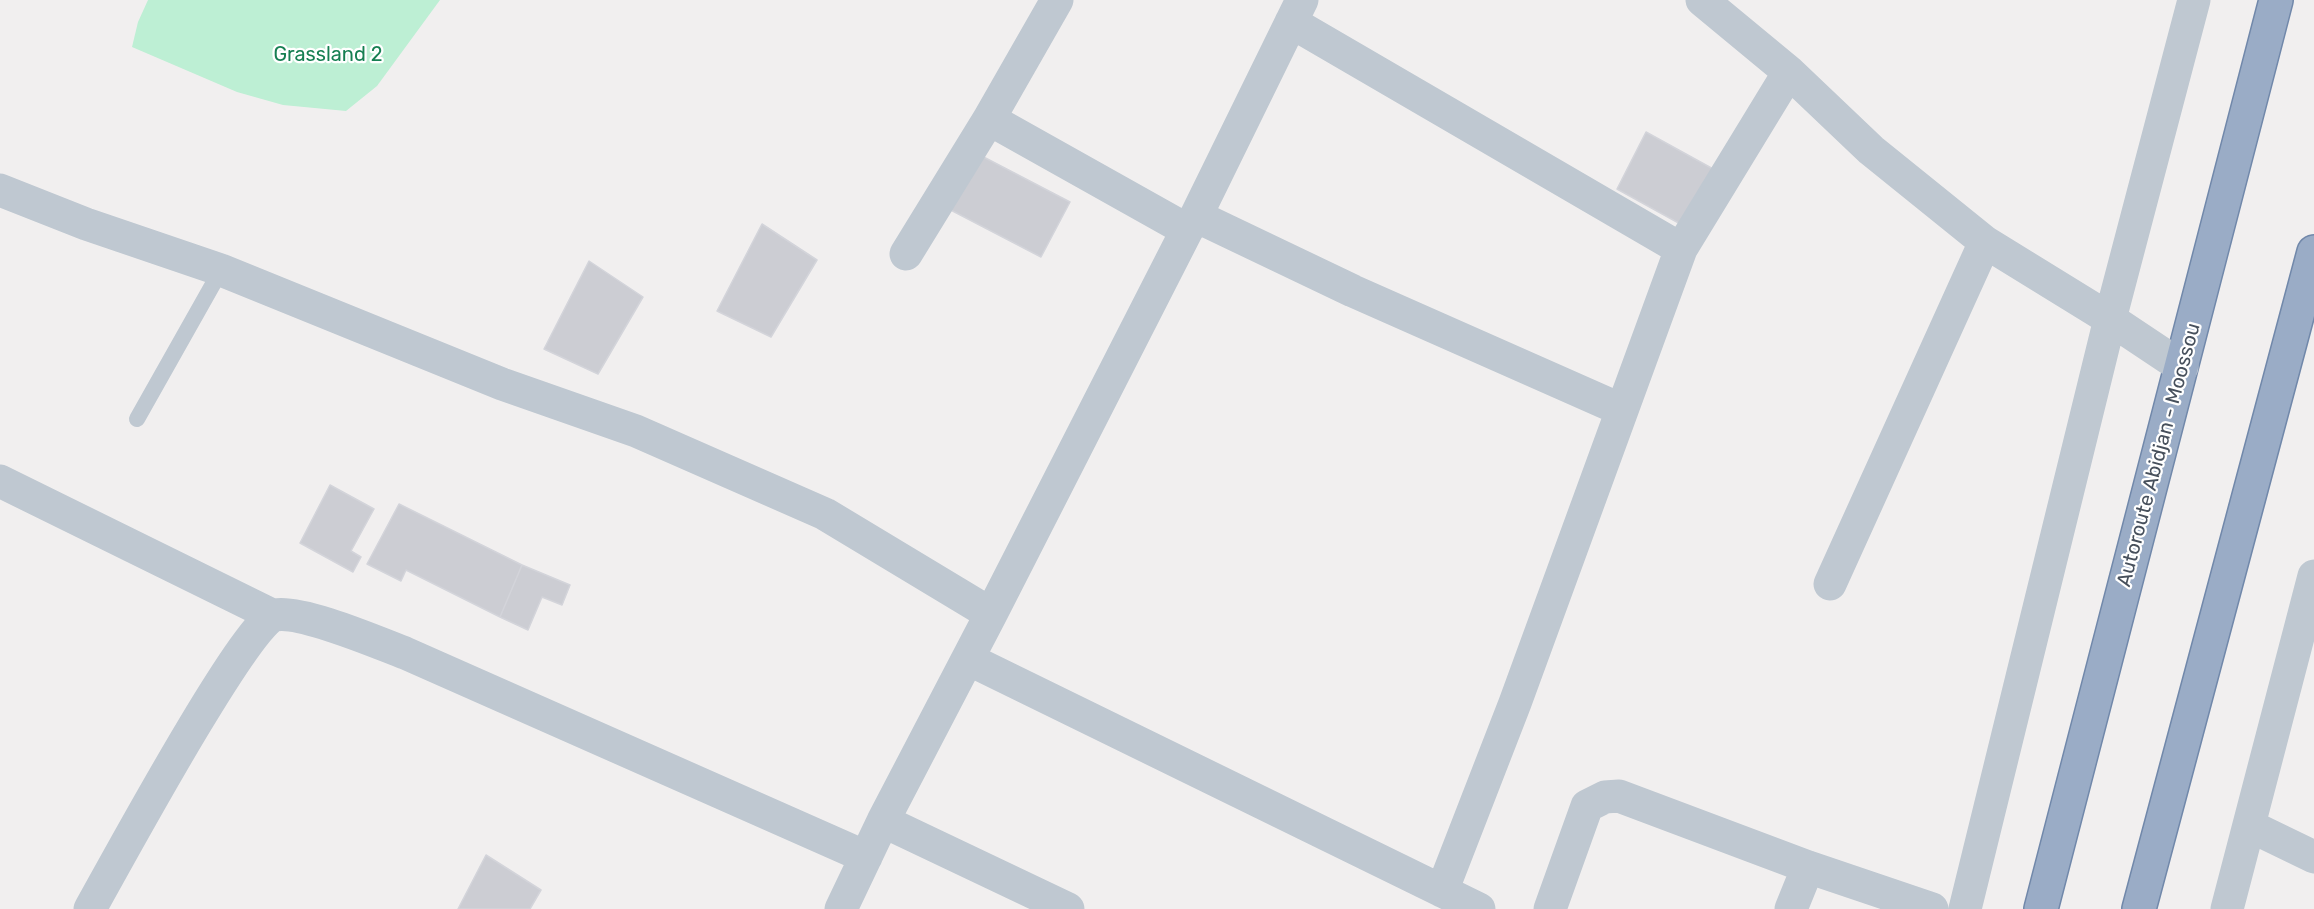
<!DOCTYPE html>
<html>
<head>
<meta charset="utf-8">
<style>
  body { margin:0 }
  canvas { display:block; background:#f1efef }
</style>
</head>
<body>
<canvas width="2314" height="909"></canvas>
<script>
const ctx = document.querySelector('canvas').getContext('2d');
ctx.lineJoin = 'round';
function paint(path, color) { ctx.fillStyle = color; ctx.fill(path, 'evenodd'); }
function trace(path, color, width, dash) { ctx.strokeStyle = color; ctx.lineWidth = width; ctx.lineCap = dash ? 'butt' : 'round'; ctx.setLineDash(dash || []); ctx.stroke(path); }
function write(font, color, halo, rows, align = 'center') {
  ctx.font = font + ' Rubik,sans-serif'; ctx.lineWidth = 4.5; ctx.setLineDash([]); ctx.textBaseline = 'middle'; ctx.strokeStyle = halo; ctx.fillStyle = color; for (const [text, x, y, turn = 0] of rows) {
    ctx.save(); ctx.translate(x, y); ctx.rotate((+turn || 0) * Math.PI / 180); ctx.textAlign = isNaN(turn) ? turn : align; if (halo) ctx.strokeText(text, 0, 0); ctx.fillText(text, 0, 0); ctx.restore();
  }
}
const green = new Path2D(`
  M 148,0 L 440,0 L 377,86 L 346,111 L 283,105 L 237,92 L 132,47 L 138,22 Z`);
const building = new Path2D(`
  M 1646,132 L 1715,170 L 1684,226 L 1617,189 Z
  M 974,152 L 1070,202 L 1041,257 L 943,206 Z
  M 762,224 L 817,260 L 771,337 L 717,311 Z
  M 589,261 L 643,297 L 598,374 L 544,349 Z
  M 330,485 L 374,509 L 351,551 L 361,557 L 353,572 L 300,543 Z
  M 399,504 L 522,565 L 500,617 L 406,570 L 401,581 L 367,564 Z
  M 522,565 L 570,585 L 562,605 L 542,597 L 528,630 L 500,617 Z
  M 486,855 L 541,890 L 530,909 L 458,909 Z`);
const service = new Path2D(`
  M 137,419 L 221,270`);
const minor = new Path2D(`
  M 1702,0 L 1789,72 L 1871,150 L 1985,242 L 2110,319 L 2182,367
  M 1291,22 L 1681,249 L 1789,72
  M 989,119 L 1187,230
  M 0,190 L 86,224 L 221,270 L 502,384 L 636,431 L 825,514 L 991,614
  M 1196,216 L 1353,291 L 1622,410
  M 906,254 L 989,119 L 1057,0
  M 0,481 L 272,615
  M 1830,584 L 1985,242
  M 968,659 L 1479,909
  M 883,821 L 1068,909
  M 2250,826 L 2314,857
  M 1442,891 L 1515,703 L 1681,249
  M 90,909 C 112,870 247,620 275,615 C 302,610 376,642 405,653 L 866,857
  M 841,909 L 883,821 L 991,614 L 1187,230 L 1196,216 L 1302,0
  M 1550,909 L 1587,806 L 1605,797 L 1619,796 L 1808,867 L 1932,909
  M 1791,909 L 1808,867
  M 1965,909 L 2110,319 L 2194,0
  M 2227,909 L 2314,576`);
const trunk = new Path2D(`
  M 2041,909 L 2276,0
  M 2139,909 L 2314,252`);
const parkNames = [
  ["Grassland 2",328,55]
];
const streetNames = [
  ["Autoroute Abidjan - Moossou",2159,455,-75]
];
paint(green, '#bdefd4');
paint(building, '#cccdd3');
trace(building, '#d3d4da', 1.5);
trace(trunk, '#7188aa', 36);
trace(service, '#bfc8d1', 16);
trace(minor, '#bfc8d1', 33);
trace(trunk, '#9aacc6', 33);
write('20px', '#167f52', '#fff', parkNames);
write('20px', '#47505c', '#fff', streetNames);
</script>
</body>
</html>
